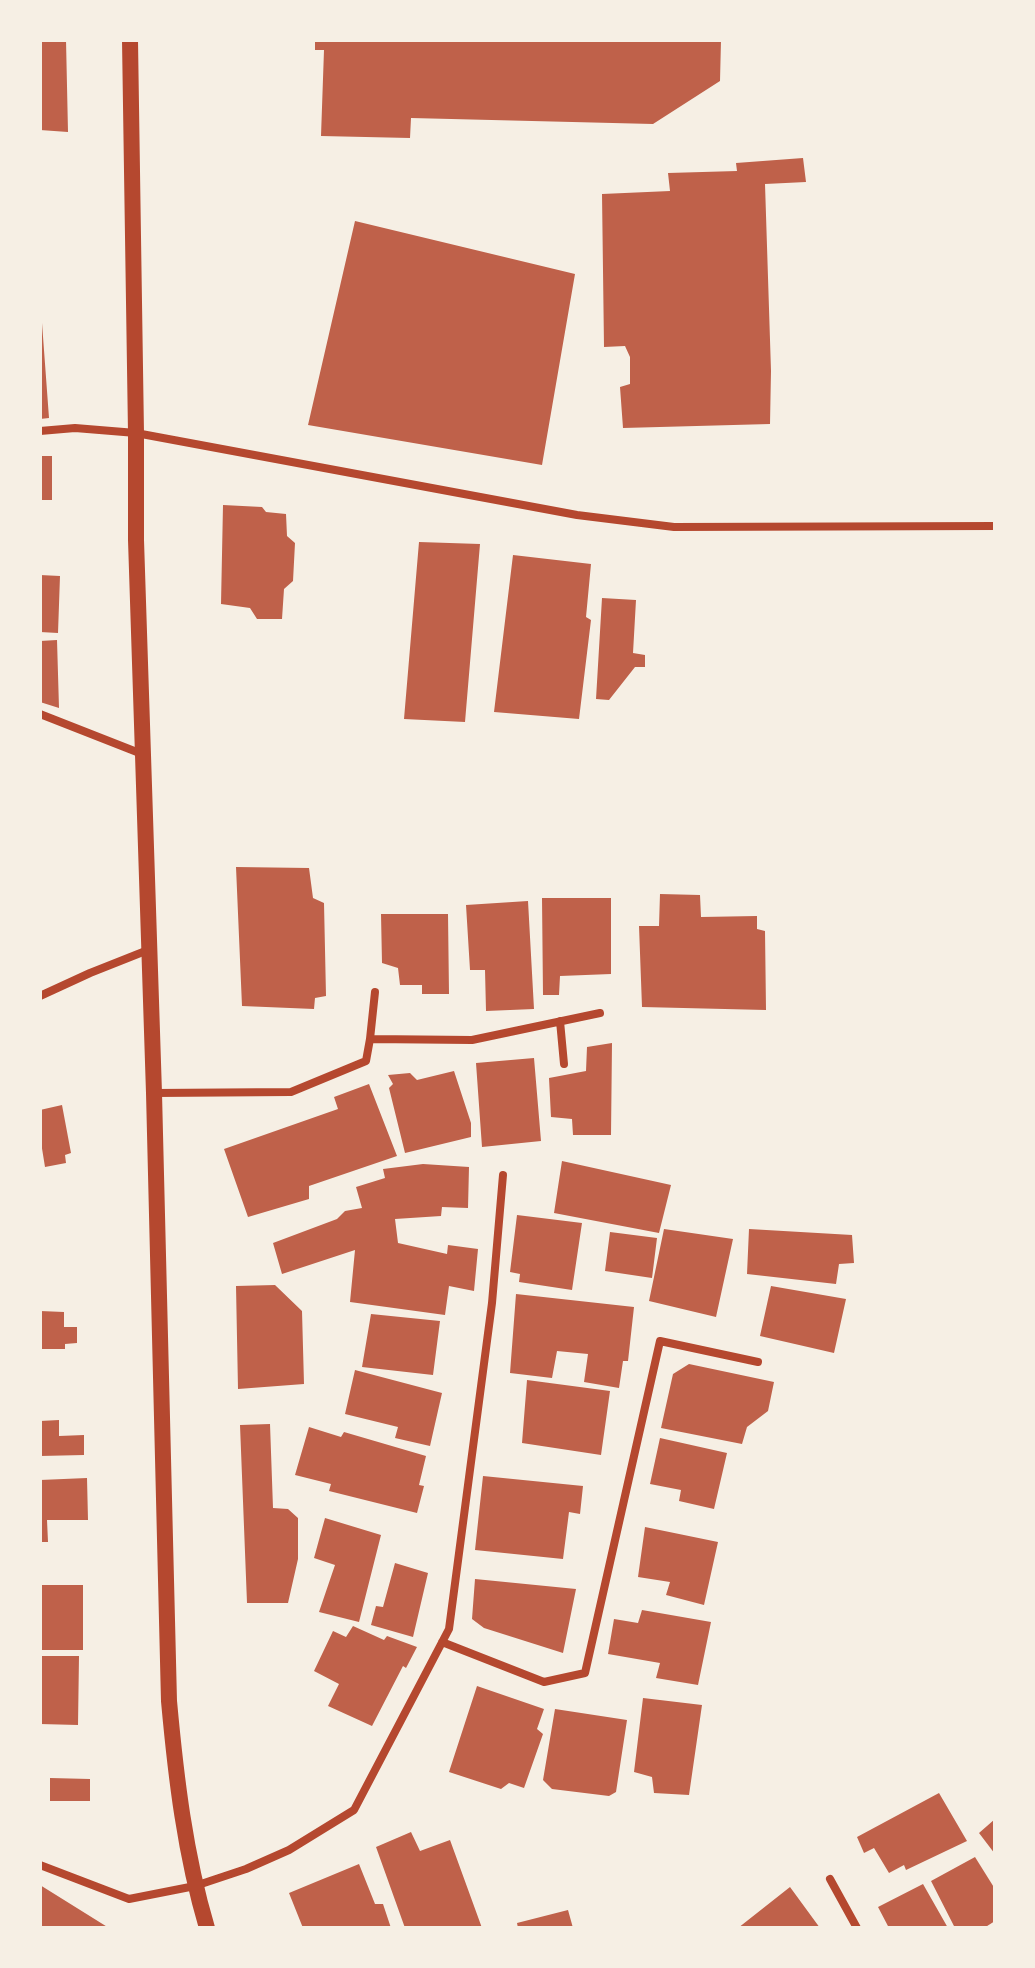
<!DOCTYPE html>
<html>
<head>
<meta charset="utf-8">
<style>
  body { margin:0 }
  #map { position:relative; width:1035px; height:1968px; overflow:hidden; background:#f6efe4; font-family:Arial,sans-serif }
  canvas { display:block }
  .frame { position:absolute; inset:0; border:42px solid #f6efe4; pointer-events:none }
</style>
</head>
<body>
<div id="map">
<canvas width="1035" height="1968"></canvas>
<div class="frame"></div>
</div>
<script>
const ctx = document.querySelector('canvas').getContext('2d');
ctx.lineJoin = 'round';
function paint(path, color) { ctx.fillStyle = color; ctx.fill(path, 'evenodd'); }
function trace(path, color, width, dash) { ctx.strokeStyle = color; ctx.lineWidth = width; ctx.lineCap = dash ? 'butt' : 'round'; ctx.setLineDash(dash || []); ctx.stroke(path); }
const building = new Path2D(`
  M 40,40 L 66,40 L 68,132 L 40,130 Z
  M 315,40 L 721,40 L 720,81 L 653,124 L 411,118 L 410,138 L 321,136 L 324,50 L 315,50 Z
  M 803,158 L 806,182 L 765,184 L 771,371 L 770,424 L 623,428 L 620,387 L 630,384 L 630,357 L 625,346 L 604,347 L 602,194 L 670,191 L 668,173 L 737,171 L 736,163 Z
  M 355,221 L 575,274 L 542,465 L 308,425 Z
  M 40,323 L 42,323 L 49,418 L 40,419 Z
  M 40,456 L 52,456 L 52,500 L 40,500 Z
  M 223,505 L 262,507 L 266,512 L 286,514 L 287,536 L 295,543 L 293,581 L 284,589 L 282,619 L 257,619 L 250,608 L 221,604 Z
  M 419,542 L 480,544 L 465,722 L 404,719 Z
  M 513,555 L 591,564 L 586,617 L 591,620 L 579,719 L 494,712 Z
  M 40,575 L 60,576 L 58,633 L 40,632 Z
  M 602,598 L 636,600 L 633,653 L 645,655 L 645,667 L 635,667 L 609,700 L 596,699 Z
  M 57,640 L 59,708 L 40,702 L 40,641 Z
  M 236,867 L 309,868 L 313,898 L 324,903 L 326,996 L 315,998 L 314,1009 L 242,1006 Z
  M 660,894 L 700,895 L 701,917 L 757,916 L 757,929 L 765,931 L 766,1010 L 642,1007 L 639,926 L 659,926 Z
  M 542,898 L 611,898 L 611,974 L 560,976 L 559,995 L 543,995 Z
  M 528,901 L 534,1009 L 486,1011 L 485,970 L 470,970 L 466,905 Z
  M 381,914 L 448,914 L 449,994 L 422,994 L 422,985 L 400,985 L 398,968 L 382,963 Z
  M 612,1043 L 611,1135 L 573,1135 L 572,1119 L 551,1117 L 549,1078 L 586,1071 L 587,1047 Z
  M 534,1058 L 541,1141 L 482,1147 L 476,1063 Z
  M 454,1071 L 471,1123 L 471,1137 L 405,1153 L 389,1088 L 393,1084 L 388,1075 L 410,1073 L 417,1080 Z
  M 369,1084 L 397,1156 L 309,1186 L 309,1199 L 248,1217 L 224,1149 L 338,1109 L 334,1097 Z
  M 62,1105 L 71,1153 L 65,1155 L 66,1163 L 45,1167 L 40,1136 L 40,1110 Z
  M 562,1161 L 671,1185 L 659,1233 L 554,1213 Z
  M 423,1164 L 469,1167 L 468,1208 L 442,1207 L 441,1216 L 395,1219 L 398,1243 L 447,1254 L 448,1245 L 478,1249 L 474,1291 L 449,1286 L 445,1315 L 350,1302 L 355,1250 L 282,1274 L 273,1243 L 337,1219 L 345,1211 L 362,1208 L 356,1187 L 385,1178 L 383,1169 Z
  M 517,1215 L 582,1223 L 572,1290 L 519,1282 L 520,1274 L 510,1272 Z
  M 664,1229 L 733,1239 L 716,1317 L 649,1301 Z
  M 749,1229 L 852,1235 L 854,1263 L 839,1264 L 836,1284 L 747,1274 Z
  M 610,1232 L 657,1238 L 652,1278 L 605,1271 Z
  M 275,1285 L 302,1311 L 304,1384 L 238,1389 L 236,1286 Z
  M 771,1286 L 846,1299 L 834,1353 L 760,1336 Z
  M 516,1294 L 634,1307 L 628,1361 L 623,1361 L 619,1388 L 584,1382 L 588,1354 L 557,1351 L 552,1378 L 510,1373 Z
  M 40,1311 L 64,1312 L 64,1327 L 77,1327 L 77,1343 L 65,1344 L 65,1349 L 40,1349 Z
  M 371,1314 L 440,1321 L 433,1375 L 362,1367 Z
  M 689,1364 L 774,1382 L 768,1411 L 747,1427 L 742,1444 L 661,1428 L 673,1374 Z
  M 355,1370 L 442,1393 L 430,1446 L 395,1438 L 398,1427 L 345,1414 Z
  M 527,1380 L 610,1391 L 601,1455 L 522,1443 Z
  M 59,1420 L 59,1436 L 84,1435 L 84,1455 L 40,1456 L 40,1421 Z
  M 270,1424 L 273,1508 L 288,1509 L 298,1518 L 298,1559 L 288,1603 L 247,1603 L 240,1425 Z
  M 309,1427 L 341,1437 L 344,1432 L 426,1456 L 419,1485 L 424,1486 L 417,1513 L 329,1491 L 331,1484 L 295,1475 Z
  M 660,1438 L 727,1453 L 714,1509 L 679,1501 L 681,1490 L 650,1484 Z
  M 483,1476 L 583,1486 L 580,1514 L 569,1512 L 563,1559 L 475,1550 Z
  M 87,1478 L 88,1520 L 47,1520 L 48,1542 L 40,1542 L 40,1480 Z
  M 325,1518 L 381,1535 L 359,1622 L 319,1612 L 335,1565 L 314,1558 Z
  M 645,1527 L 718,1542 L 704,1605 L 666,1595 L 670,1582 L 638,1577 Z
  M 395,1563 L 428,1573 L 413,1637 L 371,1625 L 376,1606 L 383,1607 Z
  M 475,1579 L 576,1589 L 563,1653 L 484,1628 L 472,1619 Z
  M 40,1585 L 83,1585 L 83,1650 L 40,1650 Z
  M 642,1610 L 711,1622 L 698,1685 L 656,1678 L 660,1663 L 608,1654 L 614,1619 L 638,1623 Z
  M 353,1626 L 384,1640 L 387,1636 L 417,1647 L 406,1668 L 403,1666 L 372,1726 L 328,1706 L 339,1684 L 314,1671 L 333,1631 L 346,1637 Z
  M 40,1656 L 79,1656 L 78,1725 L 40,1724 Z
  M 477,1686 L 544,1709 L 537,1729 L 543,1734 L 524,1788 L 509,1783 L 501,1789 L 449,1772 Z
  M 643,1698 L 702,1705 L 689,1795 L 654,1793 L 652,1777 L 634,1772 Z
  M 555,1709 L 627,1720 L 616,1792 L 609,1796 L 552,1789 L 543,1780 Z
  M 50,1778 L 90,1779 L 90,1801 L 50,1801 Z
  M 939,1793 L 967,1841 L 906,1870 L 904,1865 L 889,1873 L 874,1848 L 864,1853 L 857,1837 Z
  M 995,1819 L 995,1854 L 979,1833 Z
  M 411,1832 L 420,1851 L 450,1840 L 482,1928 L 405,1928 L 376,1847 Z
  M 975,1857 L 995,1889 L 995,1921 L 984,1928 L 955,1928 L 931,1881 Z
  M 359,1864 L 375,1904 L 383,1904 L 391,1928 L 303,1928 L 289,1893 Z
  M 923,1884 L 948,1928 L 889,1928 L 878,1907 Z
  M 40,1885 L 109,1928 L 40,1928 Z
  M 790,1887 L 820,1928 L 738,1928 Z
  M 568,1910 L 573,1928 L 518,1928 L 517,1923 Z`);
const minor = new Path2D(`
  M 40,431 L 75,428 L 136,433 L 577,515 L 674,527 L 995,526
  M 40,714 L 142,754
  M 40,996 L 90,973 L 148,950
  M 560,1021 L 564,1064
  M 370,1039 L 375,992
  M 155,1093 L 291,1092 L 366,1061 L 370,1039 L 472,1040 L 600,1013
  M 442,1642 L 544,1682 L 585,1673 L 660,1341 L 758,1362
  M 40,1865 L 129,1899 L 195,1886 L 246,1869 L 289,1850 L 354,1810 L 449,1629 L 492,1303 L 503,1175
  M 830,1879 L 857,1928`);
const secondary = new Path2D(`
  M 130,40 L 136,433 L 136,540 L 154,1093 L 169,1701 C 176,1778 185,1854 207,1928`);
paint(building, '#bf614a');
trace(minor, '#b5482f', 8);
trace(secondary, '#b5482f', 16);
</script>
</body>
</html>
